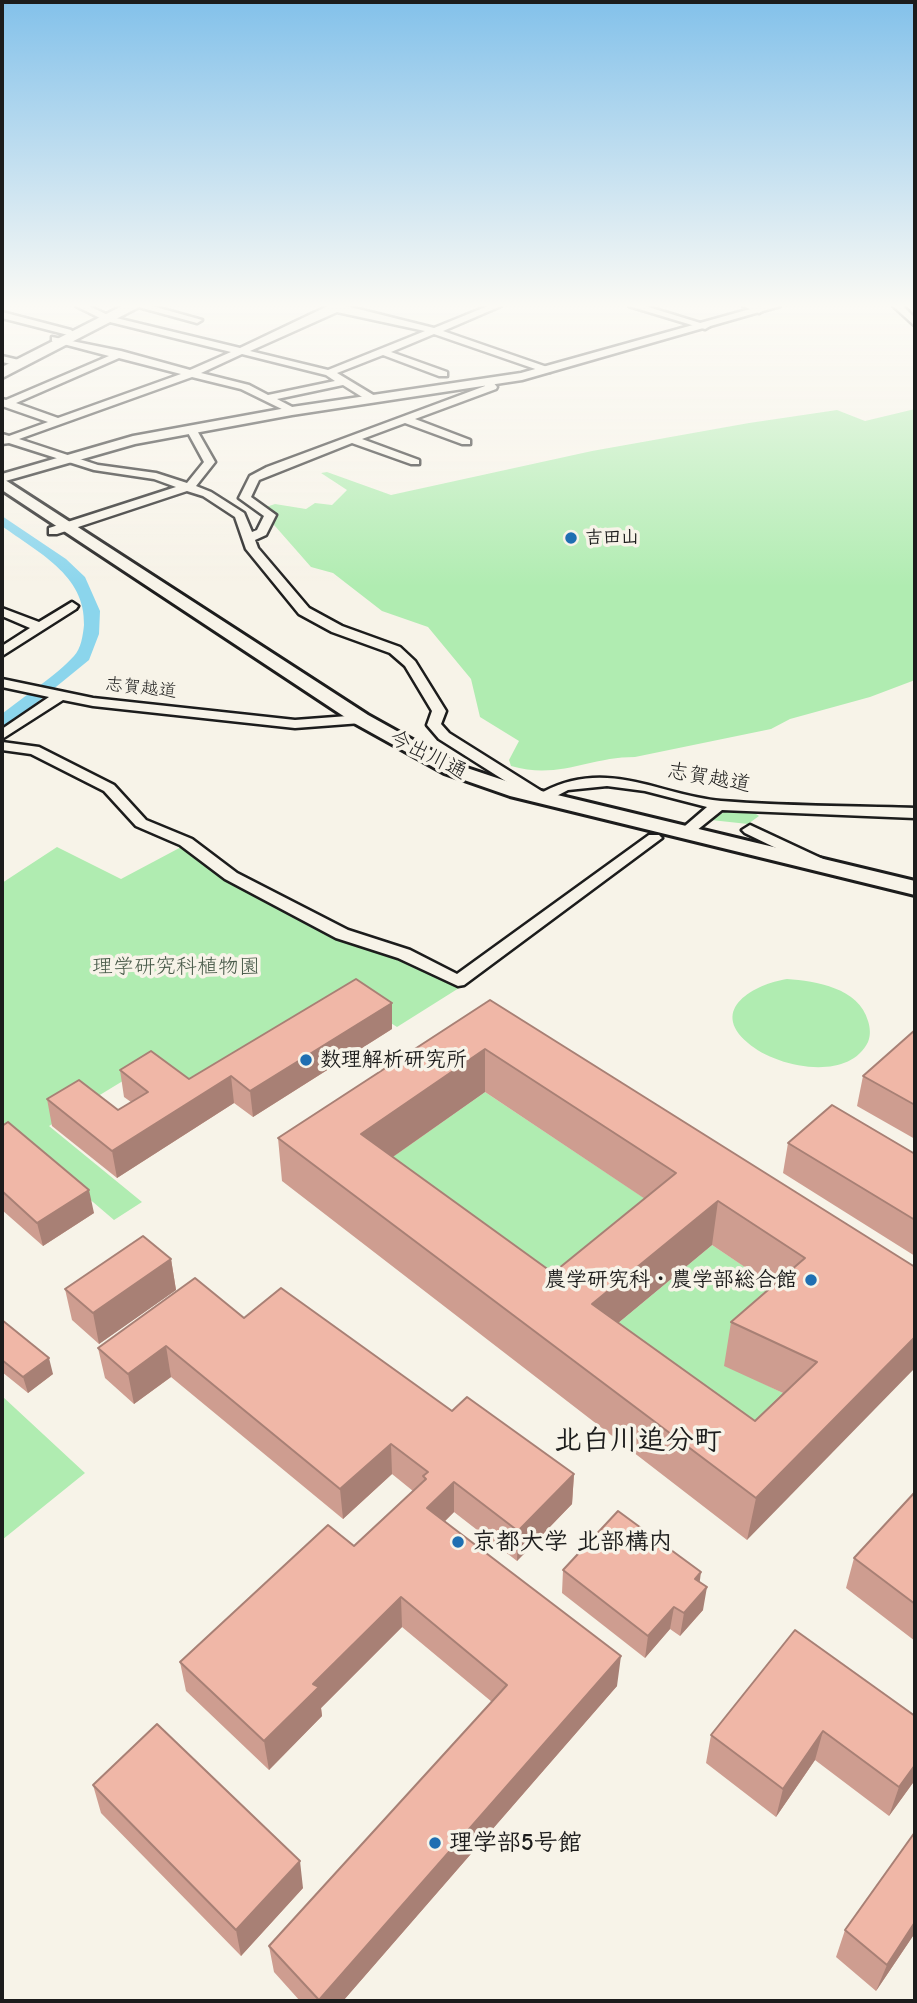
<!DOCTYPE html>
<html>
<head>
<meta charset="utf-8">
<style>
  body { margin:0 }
  #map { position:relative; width:917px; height:2003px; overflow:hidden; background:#f7f3e8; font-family:"Comic Neue",sans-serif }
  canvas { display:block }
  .frame { position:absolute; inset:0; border:4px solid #1c1c1c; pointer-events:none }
</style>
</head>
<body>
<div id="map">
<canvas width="917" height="2003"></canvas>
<div class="frame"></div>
</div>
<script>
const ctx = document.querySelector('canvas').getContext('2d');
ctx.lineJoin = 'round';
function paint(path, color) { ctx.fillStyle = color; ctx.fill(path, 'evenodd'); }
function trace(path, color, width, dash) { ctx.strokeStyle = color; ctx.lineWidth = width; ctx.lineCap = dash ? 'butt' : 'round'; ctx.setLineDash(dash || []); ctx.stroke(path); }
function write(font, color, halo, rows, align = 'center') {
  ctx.font = font + ' "Comic Neue","Klee One",sans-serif'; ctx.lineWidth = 7; ctx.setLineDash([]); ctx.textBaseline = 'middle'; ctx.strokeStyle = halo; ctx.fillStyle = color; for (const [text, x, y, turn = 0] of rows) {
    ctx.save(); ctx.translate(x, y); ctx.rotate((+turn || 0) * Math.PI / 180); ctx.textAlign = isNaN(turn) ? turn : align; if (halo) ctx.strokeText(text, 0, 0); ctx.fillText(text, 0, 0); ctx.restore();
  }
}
const green = new Path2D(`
  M 915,409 L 915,680 L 870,697 L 790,719 L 771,729 L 635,757 C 588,757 559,780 511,766 L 509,760 L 519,741 L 480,717 L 471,679 L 428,627 L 382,611 L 333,573 L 311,567 L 260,509 L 275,504 L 306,509 L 315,503 L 332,505 L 347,490 L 321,473 L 327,472 L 391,495 L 592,451 L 749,423 L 837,410 L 865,421 Z
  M 728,810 L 753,812 L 759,816 L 748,824 L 711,820 Z
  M 185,845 L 223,878 L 338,936 L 395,955 L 459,988 L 397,1027 L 358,1002 L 196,1099 L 149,1065 L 49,1126 L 142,1202 L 114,1220 L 17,1137 L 2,1146 L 2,883 L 57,847 L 121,879 Z
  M 787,979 C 816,981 859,988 868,1021 C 870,1027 871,1035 868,1042 C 848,1083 775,1067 748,1043 C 708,1009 755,984 787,979 Z
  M 485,1092 L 671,1216 L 551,1317 L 364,1177 Z
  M 712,1245 L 867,1348 L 725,1365 L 808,1405 L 747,1464 L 588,1348 Z
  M 2,1396 L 85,1473 L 2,1540 Z`);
const canal = new Path2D(`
  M 2,516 L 66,559 L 85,577 L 100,611 L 99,634 L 89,660 L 8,726 L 2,727 L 2,714 C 23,697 57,675 74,656 C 81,649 83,635 84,625 C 86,575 37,552 2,526 Z`);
const minor = new Path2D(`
  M 76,306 L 89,306 L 112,317 L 240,348 L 328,306 L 346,306 L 434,328 L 488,306 L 501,306 L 443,331 L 550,368 L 550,372 L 544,372 L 434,334 L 391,352 L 447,372 L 447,376 L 439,376 L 383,355 L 337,373 L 375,396 L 375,400 L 367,400 L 343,385 L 277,399 L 296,409 L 297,411 L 292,414 L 241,389 L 192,377 L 19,439 L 98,465 L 156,473 L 187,483 L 204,462 L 186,429 L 195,427 L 215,462 L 196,486 L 211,492 L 244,513 L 252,532 L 257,530 L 264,516 L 239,498 L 250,476 L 267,467 L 485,386 L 484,381 L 492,381 L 497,387 L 496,389 L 415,419 L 470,440 L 470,444 L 462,444 L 405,423 L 362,439 L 419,460 L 419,464 L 411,464 L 352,443 L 259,480 L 251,497 L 276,515 L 266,535 L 255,540 L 258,548 L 309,608 L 342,626 L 400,647 L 415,661 L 446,711 L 441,724 L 449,733 L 543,792 C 608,758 658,795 721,801 C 785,806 851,806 915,808 L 915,818 L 722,810 L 691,835 L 686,837 L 678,832 L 707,807 L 645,791 L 607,786 L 568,790 L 547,801 L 537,801 L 439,739 L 427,725 L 432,711 L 405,666 L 390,653 L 332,632 L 299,614 L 246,549 L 235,517 L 203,496 L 187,491 L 57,534 L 49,534 L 49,528 L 176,487 L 154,479 L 94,470 L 9,443 L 2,444 L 2,434 L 9,436 L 48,422 L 2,406 L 2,399 L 6,400 L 109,356 L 52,341 L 52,337 L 121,351 L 190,370 L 231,352 L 106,321 ZM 337,312 L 425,331 L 328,370 L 250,351 ZM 242,354 L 326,375 L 335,381 L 268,395 L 249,385 L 201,373 ZM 119,358 L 181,374 L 58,418 L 16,403 Z
  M 135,306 L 152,306 L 202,320 L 197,323 Z
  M 629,306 L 645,306 L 710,326 L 705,329 Z
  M 743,306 L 757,306 L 764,310 L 759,313 Z
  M 893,306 L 903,306 L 915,318 L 915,326 Z
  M 2,312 L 71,330 L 73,332 L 68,335 L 2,318 Z
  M 2,356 L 23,361 L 25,363 L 20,366 L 2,362 Z
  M 72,602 L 78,606 L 76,609 L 2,656 L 2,646 L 30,628 L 2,616 L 2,608 L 39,622 Z
  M 2,679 L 93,698 L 295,720 L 361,715 L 368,719 L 361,723 L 295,728 L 93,706 L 63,700 L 2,739 L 2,729 L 49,697 L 2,687 Z
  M 2,742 L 39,747 L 114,785 L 146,820 L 192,839 L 237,873 L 348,930 L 410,950 L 457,974 L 649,835 L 659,835 L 662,838 L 464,985 L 458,986 L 398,958 L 336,938 L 225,879 L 180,845 L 136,826 L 104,791 L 31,754 L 2,750 Z
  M 750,825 L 825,860 L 827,863 L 825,866 L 813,866 L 745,833 L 742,830 Z`);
const tertiary = new Path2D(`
  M 761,306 L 780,306 L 522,380 L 292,415 L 135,444 L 2,482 L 2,474 L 133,436 L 292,407 L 521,373 Z`);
const secondary = new Path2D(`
  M 2,478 L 368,715 L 458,765 L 524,787 L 915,881 L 915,895 L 510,796 L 444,773 L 354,723 L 2,490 Z`);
const primary = new Path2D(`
  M 122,306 L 141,306 L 2,378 L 2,367 Z`);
const wall = new Path2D(`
  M 490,1000 L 915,1267 L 747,1540 L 282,1181 L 278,1138 ZM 485,1092 L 645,1199 L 553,1273 L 393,1157 ZM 712,1245 L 773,1286 L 731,1322 L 724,1366 L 783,1393 L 755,1421 L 618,1323 Z
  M 392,1029 L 253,1117 L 234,1103 L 117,1178 L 52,1126 L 47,1099 L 118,1110 L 131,1102 L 124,1097 L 120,1070 L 189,1079 Z
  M 915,1030 L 915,1139 L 857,1106 L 863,1076 Z
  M 2,1126 L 94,1213 L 43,1246 L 2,1210 Z
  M 788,1143 L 915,1154 L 915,1256 L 783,1173 Z
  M 171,1259 L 176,1290 L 99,1344 L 72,1320 L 65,1289 Z
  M 244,1318 L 452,1411 L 574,1474 L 572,1504 L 517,1561 L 454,1512 L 445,1521 L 617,1686 L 343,2001 L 300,2001 L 274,1972 L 269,1946 L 492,1702 L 402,1627 L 321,1708 L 322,1716 L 269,1770 L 186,1691 L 180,1662 L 354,1546 L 413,1491 L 392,1474 L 343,1519 L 171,1377 L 134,1404 L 105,1378 L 98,1348 Z
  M 2,1321 L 53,1374 L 28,1393 L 2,1372 Z
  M 915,1492 L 915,1641 L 846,1588 L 854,1558 Z
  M 563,1570 L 700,1582 L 703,1610 L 680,1636 L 670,1629 L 645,1658 L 562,1593 Z
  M 915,1716 L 915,1780 L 889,1816 L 815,1760 L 776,1817 L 706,1763 L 711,1735 Z
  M 93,1785 L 303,1888 L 241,1956 L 101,1813 Z
  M 915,1832 L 915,1933 L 876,1991 L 836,1957 L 845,1930 Z`);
const shadedWall = new Path2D(`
  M 392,1003 L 392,1029 L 253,1117 L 250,1091 Z
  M 485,1049 L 485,1092 L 364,1177 L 361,1134 Z
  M 231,1076 L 234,1103 L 117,1178 L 112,1151 Z
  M 89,1190 L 94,1213 L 43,1246 L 37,1223 Z
  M 718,1201 L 712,1245 L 588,1348 L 592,1304 Z
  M 171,1259 L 176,1290 L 99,1344 L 93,1313 Z
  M 915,1337 L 915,1368 L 747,1540 L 756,1498 Z
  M 166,1346 L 171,1377 L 134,1404 L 128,1374 Z
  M 49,1358 L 53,1374 L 28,1393 L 23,1377 Z
  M 391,1444 L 392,1474 L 343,1519 L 340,1489 Z
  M 574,1474 L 572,1504 L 517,1561 L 518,1531 Z
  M 454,1482 L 454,1512 L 428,1538 L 427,1508 Z
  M 701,1572 L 698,1595 L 695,1579 Z
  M 707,1587 L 703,1610 L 680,1636 L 684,1613 Z
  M 401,1597 L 402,1627 L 321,1708 L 322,1716 L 269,1770 L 264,1741 L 313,1684 Z
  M 674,1607 L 670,1629 L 645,1658 L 648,1636 Z
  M 621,1656 L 617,1686 L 343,2001 L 319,2001 L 319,2000 Z
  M 823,1731 L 815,1760 L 776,1817 L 783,1789 Z
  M 915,1765 L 915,1780 L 889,1816 L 899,1787 Z
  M 300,1861 L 303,1888 L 241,1956 L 236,1930 Z
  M 915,1922 L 915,1933 L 876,1991 L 887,1965 Z`);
const building = new Path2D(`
  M 356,979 L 392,1003 L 250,1091 L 231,1076 L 112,1151 L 47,1099 L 79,1080 L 118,1110 L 148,1092 L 120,1070 L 151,1051 L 189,1079 Z
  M 490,1000 L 915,1267 L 915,1337 L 756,1498 L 278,1138 ZM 485,1049 L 676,1173 L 553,1273 L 361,1134 ZM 718,1201 L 805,1258 L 731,1322 L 817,1362 L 755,1421 L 592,1304 Z
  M 915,1030 L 915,1105 L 863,1076 Z
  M 832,1105 L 915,1154 L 915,1220 L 788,1143 Z
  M 8,1122 L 89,1190 L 37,1223 L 2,1191 L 2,1126 Z
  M 143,1236 L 171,1259 L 93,1313 L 65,1289 Z
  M 195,1278 L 244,1318 L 281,1288 L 452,1411 L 467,1397 L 574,1474 L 518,1531 L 454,1482 L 427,1508 L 621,1656 L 319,2000 L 269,1946 L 507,1685 L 401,1597 L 313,1684 L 319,1687 L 264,1741 L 180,1662 L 328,1525 L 354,1546 L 426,1479 L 423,1476 L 428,1472 L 391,1444 L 340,1489 L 166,1346 L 128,1374 L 98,1348 Z
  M 2,1320 L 49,1358 L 23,1377 L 2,1360 Z
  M 915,1492 L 915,1604 L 854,1558 Z
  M 618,1511 L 701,1572 L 695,1579 L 707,1587 L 684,1613 L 674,1607 L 648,1636 L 563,1570 Z
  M 795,1630 L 915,1716 L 915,1765 L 899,1787 L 823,1731 L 783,1789 L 711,1735 Z
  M 157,1724 L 300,1861 L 236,1930 L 93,1785 Z
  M 915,1832 L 915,1922 L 887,1965 L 845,1930 Z`);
const markers = [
  [571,538,7,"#1f6fb2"],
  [306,1060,7,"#1f6fb2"],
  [811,1280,7,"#1f6fb2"],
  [458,1542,7,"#1f6fb2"],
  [435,1843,7,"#1f6fb2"]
];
const farPoinames = [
  ["吉田山",585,538]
];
const farStreetnames = [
  ["志賀越道",141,688,6]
];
const streetNames = [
  ["今出川通",428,755,27],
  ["志賀越道",709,778,10]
];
const parkNames = [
  ["理学研究科植物園",176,967]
];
const poiNames = [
  ["数理解析研究所",320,1060],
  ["農学研究科・農学部総合館",797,1280,"right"]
];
const nearPoinames = [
  ["京都大学 北部構内",472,1542],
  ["理学部5号館",449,1843]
];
const nearNeighbourhoodnames = [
  ["北白川追分町",638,1441]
];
paint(green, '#b0ecb1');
paint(canal, '#8bd5ec');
trace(minor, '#1c1c1c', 5);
trace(tertiary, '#1c1c1c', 5);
trace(secondary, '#1c1c1c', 6);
trace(primary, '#1c1c1c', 5);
paint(minor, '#f7f3e8');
paint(tertiary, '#f7f3e8');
paint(secondary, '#f7f3e8');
paint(primary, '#f7f3e8');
paint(wall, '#ce9d90');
paint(shadedWall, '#a88075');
paint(building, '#f0b7a7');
trace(building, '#a88075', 2);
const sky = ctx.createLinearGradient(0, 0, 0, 587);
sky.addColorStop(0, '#83c1ea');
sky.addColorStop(0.52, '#fbfaf5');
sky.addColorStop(1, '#fbfaf500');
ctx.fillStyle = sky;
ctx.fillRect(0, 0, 917, 587);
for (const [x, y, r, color] of markers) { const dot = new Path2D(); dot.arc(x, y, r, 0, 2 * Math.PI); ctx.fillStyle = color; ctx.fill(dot); trace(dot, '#f7f3e8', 2.5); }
write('bold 18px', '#1c1c1c', '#f7f3e8', farPoinames, 'left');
write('18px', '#1c1c1c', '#f7f3e8', farStreetnames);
write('21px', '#1c1c1c', '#f7f3e8', streetNames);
write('21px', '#485a49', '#f7f3e8', parkNames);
write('bold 21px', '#1c1c1c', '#f7f3e8', poiNames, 'left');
write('bold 24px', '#1c1c1c', '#f7f3e8', nearPoinames, 'left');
write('bold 28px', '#1c1c1c', '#f7f3e8', nearNeighbourhoodnames);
</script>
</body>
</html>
